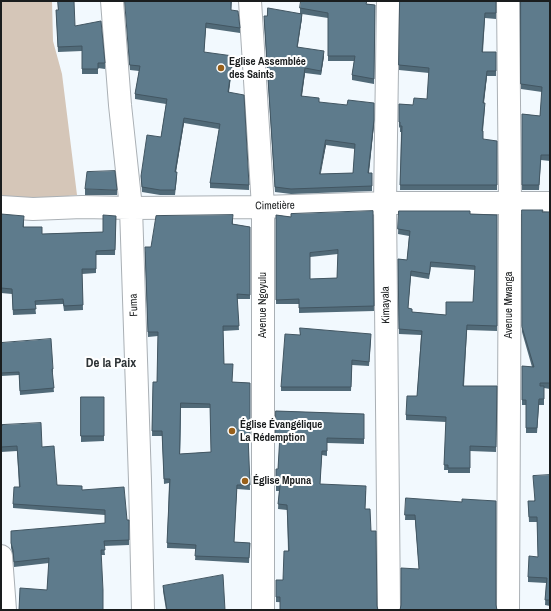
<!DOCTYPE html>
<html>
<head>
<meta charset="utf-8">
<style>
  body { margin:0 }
  #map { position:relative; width:551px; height:611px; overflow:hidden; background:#f2f9fe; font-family:"Archivo Narrow",sans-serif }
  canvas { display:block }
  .frame { position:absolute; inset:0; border:2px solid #1a1d1e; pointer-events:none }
</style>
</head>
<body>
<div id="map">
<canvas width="551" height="611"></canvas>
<div class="frame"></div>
</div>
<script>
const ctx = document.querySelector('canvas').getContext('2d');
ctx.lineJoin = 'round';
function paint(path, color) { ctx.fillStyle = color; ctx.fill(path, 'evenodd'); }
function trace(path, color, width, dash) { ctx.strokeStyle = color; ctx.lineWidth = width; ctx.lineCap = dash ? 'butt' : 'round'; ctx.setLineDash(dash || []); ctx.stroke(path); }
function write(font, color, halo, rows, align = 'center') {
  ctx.font = font + ' "Archivo Narrow",sans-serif'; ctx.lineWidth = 4; ctx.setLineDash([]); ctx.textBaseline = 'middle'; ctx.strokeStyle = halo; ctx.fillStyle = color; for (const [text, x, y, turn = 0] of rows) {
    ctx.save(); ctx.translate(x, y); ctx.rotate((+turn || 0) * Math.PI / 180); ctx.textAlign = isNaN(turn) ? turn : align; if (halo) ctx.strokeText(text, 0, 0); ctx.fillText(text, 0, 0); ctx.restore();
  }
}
const green = new Path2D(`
  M 1,1 L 52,1 L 53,41 L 62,74 L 77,195 L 50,198 L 1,199 Z`);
const minor = new Path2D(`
  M 112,1 L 120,105 L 131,208 L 140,481 L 143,610
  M 250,1 L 263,207 L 263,610
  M 388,1 L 385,203 L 389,610
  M 508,1 L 510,203 L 508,610
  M 1,207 L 33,209 L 82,207 L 131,208 L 263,207 L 385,203 L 550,203
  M 1,556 L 5,610`);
const wall = new Path2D(`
  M 125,1 L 232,1 L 231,10 L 240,28 L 240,33 L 206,28 L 204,52 L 233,61 L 229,92 L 249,185 L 249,190 L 210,188 L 210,183 L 219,129 L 184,123 L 176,172 L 177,177 L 175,195 L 160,195 L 142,192 L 141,176 L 161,137 L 166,104 L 135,99 L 135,94 L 139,71 L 130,70 Z
  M 400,1 L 496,1 L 496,19 L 485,18 L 483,52 L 496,52 L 496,76 L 487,76 L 484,103 L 485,108 L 483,131 L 483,140 L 497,141 L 497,190 L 400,190 L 401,132 L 400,132 L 400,128 L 399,127 L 399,104 L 413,105 L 427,99 L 429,73 L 399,70 Z
  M 520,1 L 550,1 L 550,161 L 541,160 L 539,190 L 522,190 L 522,114 L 540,116 L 542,92 L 521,89 Z
  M 367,4 L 375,5 L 374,84 L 352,80 L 352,75 L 354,61 L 328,61 L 328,18 L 302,14 L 302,18 L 297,47 L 324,56 L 321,75 L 305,73 L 302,96 L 319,102 L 374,125 L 369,173 L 372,173 L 372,191 L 291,194 L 275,192 L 264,20 L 267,16 L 300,13 L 300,8 ZM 326,145 L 355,149 L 353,173 L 320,174 Z
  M 56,10 L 75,26 L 105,63 L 105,69 L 98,68 L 98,74 L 82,74 L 82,51 L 58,52 Z
  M 85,189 L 117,190 L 117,195 L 85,195 Z
  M 522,210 L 550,212 L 550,389 L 544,388 L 544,405 L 539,405 L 537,433 L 526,433 L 526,405 L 522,405 L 522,366 L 532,367 L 522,332 Z
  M 373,211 L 374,311 L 299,313 L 299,304 L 276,304 L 276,215 L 291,217 ZM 338,254 L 337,278 L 310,279 L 310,257 Z
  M 399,211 L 497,215 L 497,331 L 467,330 L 464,386 L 497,386 L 496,452 L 470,451 L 470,473 L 448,473 L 448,470 L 444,470 L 446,422 L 406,420 L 406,415 L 417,396 L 421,335 L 399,334 L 398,259 L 407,260 L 409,236 L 398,234 ZM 431,267 L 475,270 L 473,302 L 446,315 L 412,312 L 408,308 L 411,276 L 429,279 Z
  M 1,214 L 24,221 L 24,227 L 42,234 L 103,232 L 116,216 L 115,255 L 96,255 L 96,273 L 82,274 L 83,310 L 64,311 L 63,304 L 35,305 L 36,314 L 13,315 L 12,294 L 1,293 Z
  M 233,220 L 233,224 L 250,227 L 250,299 L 237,299 L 239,330 L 223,331 L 224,364 L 232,382 L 250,383 L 250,439 L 248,439 L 250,490 L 237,489 L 234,542 L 250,543 L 249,563 L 195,560 L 196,549 L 167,548 L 169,483 L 164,484 L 162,436 L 152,436 L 153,382 L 157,382 L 158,336 L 148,337 L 145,252 L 151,247 ZM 181,408 L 210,408 L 211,452 L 180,454 Z
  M 371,339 L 369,366 L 352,365 L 351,391 L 281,391 L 281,387 Z
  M 1,343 L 53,369 L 53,372 L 52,373 L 54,392 L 20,395 L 19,375 L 1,376 Z
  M 81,397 L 104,397 L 104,441 L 81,442 Z
  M 276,411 L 364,414 L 364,444 L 327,443 L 327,456 L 322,455 L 320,484 L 366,491 L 365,509 L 371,531 L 377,606 L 276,602 L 276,580 L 283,580 L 288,551 L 287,510 L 278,509 L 279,491 L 276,491 L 276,469 L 278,469 L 280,439 L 276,439 Z
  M 1,426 L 42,447 L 57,485 L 82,490 L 127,520 L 129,520 L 129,545 L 104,546 L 105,555 L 101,555 L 47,590 L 49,563 L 14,567 L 13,555 L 11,548 L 11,543 L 105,523 L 105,515 L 13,508 L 13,504 L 19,487 L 17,451 L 1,452 Z
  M 550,475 L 550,606 L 545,605 L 546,583 L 528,582 L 528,577 L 538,557 L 537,522 L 529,522 L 528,501 L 534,501 Z
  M 406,498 L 496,605 L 419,569 L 415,520 L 405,520 Z
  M 223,575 L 166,610 L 163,591 L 163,586 Z`);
const shadedWall = new Path2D(`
  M 302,14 L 302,18 L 297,52 L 297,47 Z
  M 324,51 L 324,56 L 321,75 L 321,71 Z
  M 233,56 L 233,61 L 228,97 L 228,92 Z
  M 305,68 L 305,73 L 301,101 L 301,96 Z
  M 487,71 L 487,76 L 483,108 L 483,103 Z
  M 374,103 L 374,125 L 368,178 L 368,173 Z
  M 184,118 L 184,123 L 175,177 L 175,172 Z
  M 326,140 L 326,145 L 320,178 L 320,174 Z`);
const building = new Path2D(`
  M 58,1 L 74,1 L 75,26 L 101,21 L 105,63 L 98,63 L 98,69 L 82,69 L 82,46 L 58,47 L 56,10 L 58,10 Z
  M 125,1 L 231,1 L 231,10 L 238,11 L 240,28 L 206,23 L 204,52 L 233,56 L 228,92 L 244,95 L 249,185 L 210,183 L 220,124 L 184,118 L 175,172 L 177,172 L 175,190 L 160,190 L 142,187 L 141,176 L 147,135 L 161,137 L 167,99 L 135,94 L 140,66 L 130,65 Z
  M 301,1 L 367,1 L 366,4 L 375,5 L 374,79 L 352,75 L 355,56 L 328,56 L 328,13 L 300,8 Z
  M 400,1 L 496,1 L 496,13 L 485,13 L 482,52 L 496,52 L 496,71 L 487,71 L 483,103 L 485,103 L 482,131 L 483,131 L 483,139 L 497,141 L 497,185 L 400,185 L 402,126 L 400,126 L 400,122 L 399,122 L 399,104 L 413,105 L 414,98 L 427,99 L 429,68 L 399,65 Z
  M 521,1 L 550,1 L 550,155 L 541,155 L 539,185 L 522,185 L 522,114 L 540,116 L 542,87 L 521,84 Z
  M 268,8 L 302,14 L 297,47 L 324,51 L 321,71 L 305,68 L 301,96 L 319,98 L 319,102 L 347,105 L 348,100 L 374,103 L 374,120 L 368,173 L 372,173 L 372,186 L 291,189 L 275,187 L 264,16 L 267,16 ZM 326,140 L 355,144 L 353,173 L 320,174 Z
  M 115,171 L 117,190 L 85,189 L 87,172 Z
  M 522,210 L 543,210 L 542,212 L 550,212 L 550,383 L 540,383 L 540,386 L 544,386 L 544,399 L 539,399 L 537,428 L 526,428 L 526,400 L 522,400 L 522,366 L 534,367 L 522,327 Z
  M 373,211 L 374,306 L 299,308 L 299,299 L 276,300 L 276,215 L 291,217 L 291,214 ZM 338,250 L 337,278 L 310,279 L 310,253 Z
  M 399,211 L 470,211 L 470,214 L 497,215 L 497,326 L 467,325 L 463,386 L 497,386 L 496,447 L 470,446 L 470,468 L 448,468 L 448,465 L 444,465 L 446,417 L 406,415 L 407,396 L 417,396 L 422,331 L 399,329 L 398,259 L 407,260 L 410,231 L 398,229 ZM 431,262 L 475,266 L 473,302 L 446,302 L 446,315 L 412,312 L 412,309 L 408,308 L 411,271 L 429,274 Z
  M 1,214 L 24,216 L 23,227 L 42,227 L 42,234 L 103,232 L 103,215 L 116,216 L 115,250 L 96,251 L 96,269 L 82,269 L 83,305 L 64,306 L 63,299 L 35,301 L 36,309 L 13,310 L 12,289 L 1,288 Z
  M 233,215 L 232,224 L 250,227 L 250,295 L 237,294 L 239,326 L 223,326 L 224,364 L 233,364 L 232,382 L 250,383 L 250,435 L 248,435 L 250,485 L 237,485 L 234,542 L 250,543 L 249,558 L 195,556 L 196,545 L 167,543 L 170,479 L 164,479 L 162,431 L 152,431 L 153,382 L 157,382 L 158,332 L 148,332 L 145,247 L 151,247 L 156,216 ZM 181,403 L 210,404 L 211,452 L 180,454 Z
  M 300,328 L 371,334 L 369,362 L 352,360 L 351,387 L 281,387 L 285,334 L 300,335 Z
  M 51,339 L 53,369 L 52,369 L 54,388 L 20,391 L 19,372 L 1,373 L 1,343 Z
  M 81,397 L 104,397 L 104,436 L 81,436 Z
  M 276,411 L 364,414 L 364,439 L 327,438 L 327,451 L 322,451 L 320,484 L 366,486 L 365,509 L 370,509 L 371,531 L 376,531 L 377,606 L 378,610 L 280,610 L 280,597 L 276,597 L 276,580 L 283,580 L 284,551 L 289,551 L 287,505 L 278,504 L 280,486 L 276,486 L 276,469 L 278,469 L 280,434 L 276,434 Z
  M 41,423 L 42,447 L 54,446 L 57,485 L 82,486 L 82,490 L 124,487 L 127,520 L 129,520 L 129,540 L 104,541 L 105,550 L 101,550 L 103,590 L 103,610 L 19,610 L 20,588 L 47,590 L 49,558 L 14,562 L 13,550 L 11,543 L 11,531 L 105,523 L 105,510 L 13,504 L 14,487 L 20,487 L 17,446 L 1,447 L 1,426 L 2,426 L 2,425 Z
  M 550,475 L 550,600 L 545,600 L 547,578 L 528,577 L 529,556 L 538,557 L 537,517 L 529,517 L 528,501 L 535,501 L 533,476 Z
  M 406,498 L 462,502 L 462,499 L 496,501 L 496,605 L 497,610 L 400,610 L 401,605 L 401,568 L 419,569 L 415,515 L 405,515 Z
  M 223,575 L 225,610 L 165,610 L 167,610 L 163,586 Z`);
const markers = [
  [221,68,4,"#98601a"],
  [232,431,4,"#98601a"],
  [245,481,4,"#98601a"]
];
const poiNames = [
  ["Eglise Assemblée",229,62],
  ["des Saints",229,75],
  ["Église Évangélique",240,425],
  ["La Rédemption",240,438],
  ["Église Mpuna",253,481]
];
const streetNames = [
  ["Cimetière",275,206,-1],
  ["Fuma",134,305,-92],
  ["Avenue Ngoyulu",263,305,-90],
  ["Kimayala",386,305,-91],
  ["Avenue Mwanga",509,305,-90]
];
const quarterNames = [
  ["De la Paix",111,364]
];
paint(green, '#d5c6b8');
trace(minor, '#aab0b5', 24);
trace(minor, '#fff', 22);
paint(wall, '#516a78');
paint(shadedWall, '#425662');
paint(building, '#5e7b8c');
trace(building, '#425662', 1);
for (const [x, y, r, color] of markers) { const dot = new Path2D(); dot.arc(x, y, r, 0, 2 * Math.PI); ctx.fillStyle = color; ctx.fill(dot); trace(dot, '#fff', 1.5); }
write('bold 11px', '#1a1d1e', '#fff', poiNames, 'left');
write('11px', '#1a1d1e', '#fff', streetNames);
write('bold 13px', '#2e3437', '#fff', quarterNames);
</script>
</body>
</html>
